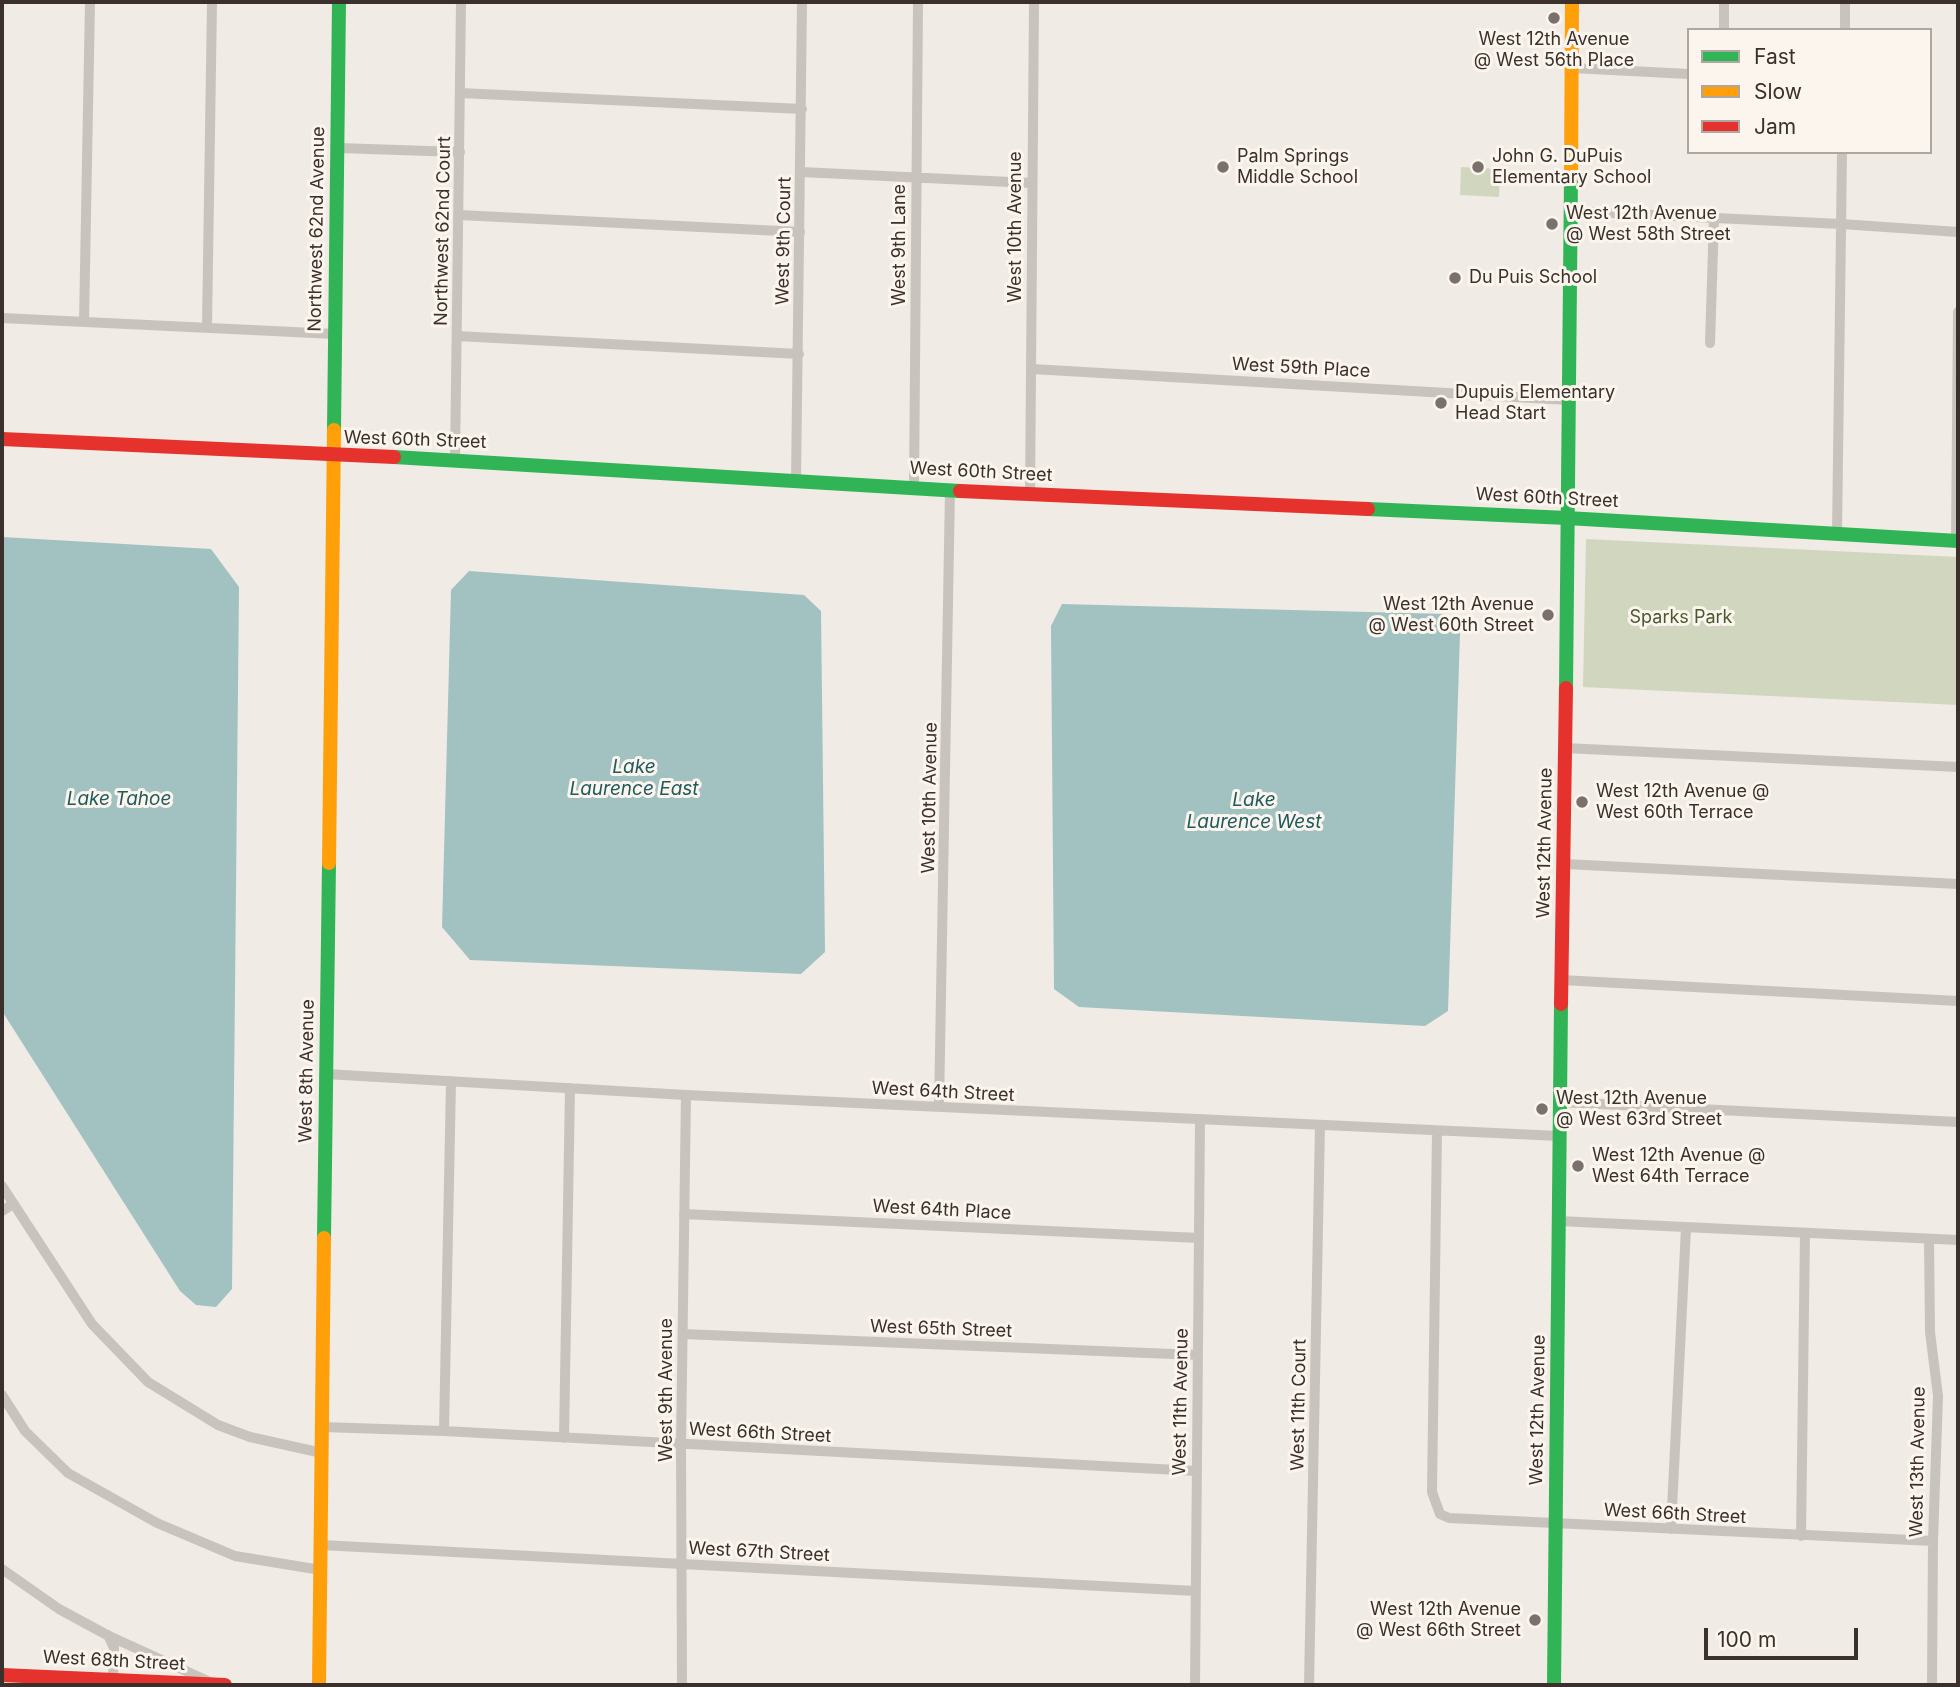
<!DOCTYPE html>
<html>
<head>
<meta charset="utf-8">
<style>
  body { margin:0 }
  #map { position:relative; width:1960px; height:1687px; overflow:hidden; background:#f0ebe5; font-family:Inter,sans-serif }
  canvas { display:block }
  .frame { position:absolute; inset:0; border:4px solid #3b302b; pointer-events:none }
  .legend { position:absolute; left:1687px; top:28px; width:245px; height:126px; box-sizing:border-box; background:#fbf5ee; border:2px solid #aea6a0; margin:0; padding:9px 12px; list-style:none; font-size:21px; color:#3b302b }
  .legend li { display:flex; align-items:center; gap:14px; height:35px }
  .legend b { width:35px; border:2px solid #aea6a0 }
  .scale { position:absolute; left:1704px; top:1628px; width:154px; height:32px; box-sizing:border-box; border:4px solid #3b302b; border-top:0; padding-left:9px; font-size:21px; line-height:24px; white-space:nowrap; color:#3b302b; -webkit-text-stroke:5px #fbf5ee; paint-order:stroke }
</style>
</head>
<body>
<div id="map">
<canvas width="1960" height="1687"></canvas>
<div class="frame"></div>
<ul class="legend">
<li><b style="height:9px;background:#30b455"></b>Fast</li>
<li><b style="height:9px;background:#ff9f0a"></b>Slow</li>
<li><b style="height:9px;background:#e5322d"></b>Jam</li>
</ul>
<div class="scale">100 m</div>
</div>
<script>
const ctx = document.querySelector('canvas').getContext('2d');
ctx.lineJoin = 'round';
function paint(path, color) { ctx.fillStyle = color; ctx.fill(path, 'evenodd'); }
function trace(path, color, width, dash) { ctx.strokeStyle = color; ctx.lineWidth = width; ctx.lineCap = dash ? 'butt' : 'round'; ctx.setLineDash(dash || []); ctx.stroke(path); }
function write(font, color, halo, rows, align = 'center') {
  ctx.font = font + ' Inter,sans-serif'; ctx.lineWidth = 6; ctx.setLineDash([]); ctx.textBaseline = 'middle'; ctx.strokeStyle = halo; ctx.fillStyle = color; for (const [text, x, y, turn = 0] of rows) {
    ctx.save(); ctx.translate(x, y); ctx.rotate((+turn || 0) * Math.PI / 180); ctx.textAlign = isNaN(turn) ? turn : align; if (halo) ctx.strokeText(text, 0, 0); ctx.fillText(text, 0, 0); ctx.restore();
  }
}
const green = new Path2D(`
  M 1461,167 L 1500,169 L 1499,197 L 1460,195 Z
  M 1586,539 L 1958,557 L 1958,705 L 1583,687 Z`);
const water = new Path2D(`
  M 2,537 L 211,549 L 239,587 L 232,1289 L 216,1307 L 196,1305 L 180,1291 L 2,1011 Z
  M 469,571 L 804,595 L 821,611 L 825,952 L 801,974 L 470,960 L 442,927 L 451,590 Z
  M 1062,604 L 1445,614 L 1460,633 L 1448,1011 L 1425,1026 L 1079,1007 L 1054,989 L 1051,626 Z`);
const street = new Path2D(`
  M 1724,30 L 1724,2
  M 1845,30 L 1845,2
  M 1571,68 L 1689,74
  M 460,93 L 802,109
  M 338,148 L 460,152
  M 801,172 L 1031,183
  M 1570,211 L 1841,224 L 1958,232
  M 459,215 L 800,232
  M 2,318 L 335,334
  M 84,322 L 90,2
  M 207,326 L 212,2
  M 457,336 L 799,354
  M 1710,343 L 1714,218
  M 1032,369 L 1568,400
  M 455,460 L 461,2
  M 796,480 L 802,2
  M 914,488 L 918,2
  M 1030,495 L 1034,2
  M 1837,534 L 1842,152
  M 1956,540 L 1958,312
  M 1565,748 L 1958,767
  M 1565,864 L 1958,884
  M 1561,980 L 1958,1001
  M 326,1074 L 686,1095 L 1559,1136
  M 1560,1102 L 1958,1122
  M 939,1107 L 950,490
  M 1437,1131 L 1432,1492 L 1440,1514 L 1449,1518 L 1933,1541
  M 2,1186 L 92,1324 L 148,1382 L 218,1425 L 250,1437 L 322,1453
  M 2,1211 L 13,1204
  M 684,1214 L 1199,1238
  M 1559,1221 L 1958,1240
  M 1929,1239 L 1930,1332 L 1938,1396 L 1933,1541 L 1932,1685
  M 683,1334 L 1197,1355
  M 2,1395 L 25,1431 L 68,1473 L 157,1523 L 235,1556 L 321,1570
  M 322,1427 L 444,1431 L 1196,1471
  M 444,1431 L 451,1081
  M 564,1438 L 570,1088
  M 1671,1529 L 1686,1228
  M 1801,1536 L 1805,1233
  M 321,1545 L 1195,1591
  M 2,1569 L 59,1609 L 107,1635 L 210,1682
  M 108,1635 L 114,1648 L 113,1680
  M 682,1685 L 681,1445 L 686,1095
  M 1195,1685 L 1200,1119
  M 1309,1685 L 1320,1125`);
const fast = new Path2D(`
  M 334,430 L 339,2
  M 394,457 L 960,491
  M 1368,509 L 1567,518 L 1958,541
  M 1566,688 L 1571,178
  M 324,1238 L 329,863
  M 1554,1685 L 1561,1004`);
const slow = new Path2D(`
  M 1571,178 L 1572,2
  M 329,863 L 334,430
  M 319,1685 L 324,1238`);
const jam = new Path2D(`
  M 2,439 L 394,457
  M 960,491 L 1368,509
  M 1561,1004 L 1566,688
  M 2,1675 L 225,1685`);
const markers = [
  [1554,18,7,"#7a716c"],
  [1223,167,7,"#7a716c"],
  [1478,167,7,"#7a716c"],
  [1552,224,7,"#7a716c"],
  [1455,278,7,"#7a716c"],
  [1441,403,7,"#7a716c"],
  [1548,615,7,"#7a716c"],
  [1582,802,7,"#7a716c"],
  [1542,1109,7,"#7a716c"],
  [1578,1166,7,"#7a716c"],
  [1535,1620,7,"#7a716c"]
];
const poiNames = [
  ["West 12th Avenue",1554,40,"center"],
  ["@ West 56th Place",1554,61,"center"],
  ["Palm Springs",1237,157],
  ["Middle School",1237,178],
  ["John G. DuPuis",1492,157],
  ["Elementary School",1492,178],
  ["West 12th Avenue",1566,214],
  ["@ West 58th Street",1566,235],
  ["Du Puis School",1469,278],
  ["Dupuis Elementary",1455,393],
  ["Head Start",1455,414],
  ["West 12th Avenue",1534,605,"right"],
  ["@ West 60th Street",1534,626,"right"],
  ["West 12th Avenue @",1596,792],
  ["West 60th Terrace",1596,813],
  ["West 12th Avenue",1556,1099],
  ["@ West 63rd Street",1556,1120],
  ["West 12th Avenue @",1592,1156],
  ["West 64th Terrace",1592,1177],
  ["West 12th Avenue",1521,1610,"right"],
  ["@ West 66th Street",1521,1631,"right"]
];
const streetNames = [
  ["West 10th Avenue",1016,227,-90],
  ["Northwest 62nd Avenue",317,229,-89],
  ["Northwest 62nd Court",443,231,-89],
  ["West 9th Court",784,241,-89],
  ["West 9th Lane",900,245,-90],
  ["West 59th Place",1301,368,3],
  ["West 60th Street",415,440,2],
  ["West 60th Street",981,472,3],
  ["West 60th Street",1547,498,3],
  ["West 10th Avenue",930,798,-89],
  ["West 12th Avenue",1545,843,-89],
  ["West 8th Avenue",307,1071,-89],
  ["West 64th Street",943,1092,3],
  ["West 64th Place",942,1210,3],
  ["West 65th Street",941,1329,2],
  ["West 9th Avenue",667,1390,-90],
  ["West 11th Avenue",1181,1402,-89],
  ["West 11th Court",1299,1405,-89],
  ["West 12th Avenue",1538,1410,-89],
  ["West 66th Street",760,1433,3],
  ["West 13th Avenue",1918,1462,-89],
  ["West 66th Street",1675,1514,3],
  ["West 67th Street",759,1552,3],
  ["West 68th Street",114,1661,3]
];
const parkNames = [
  ["Sparks Park",1681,618]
];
const waterNames = [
  ["Lake",634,767],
  ["Laurence East",634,789],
  ["Lake Tahoe",119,799],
  ["Lake",1254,800],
  ["Laurence West",1254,822]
];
paint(green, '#d1d6bf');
paint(water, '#a1c2c1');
trace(street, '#c9c3be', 10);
trace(fast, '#30b455', 14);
trace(slow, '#ff9f0a', 14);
trace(jam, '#e5322d', 14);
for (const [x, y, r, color] of markers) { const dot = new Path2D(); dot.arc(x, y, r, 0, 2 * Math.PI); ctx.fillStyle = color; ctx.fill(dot); trace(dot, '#fbf5ee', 2.5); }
write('18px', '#3b302b', '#fbf5ee', poiNames, 'left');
write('18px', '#3b302b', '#fbf5ee', streetNames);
write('18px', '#4a5a2e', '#fbf5ee', parkNames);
write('italic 19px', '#1f5a5e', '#fbf5ee', waterNames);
</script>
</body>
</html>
